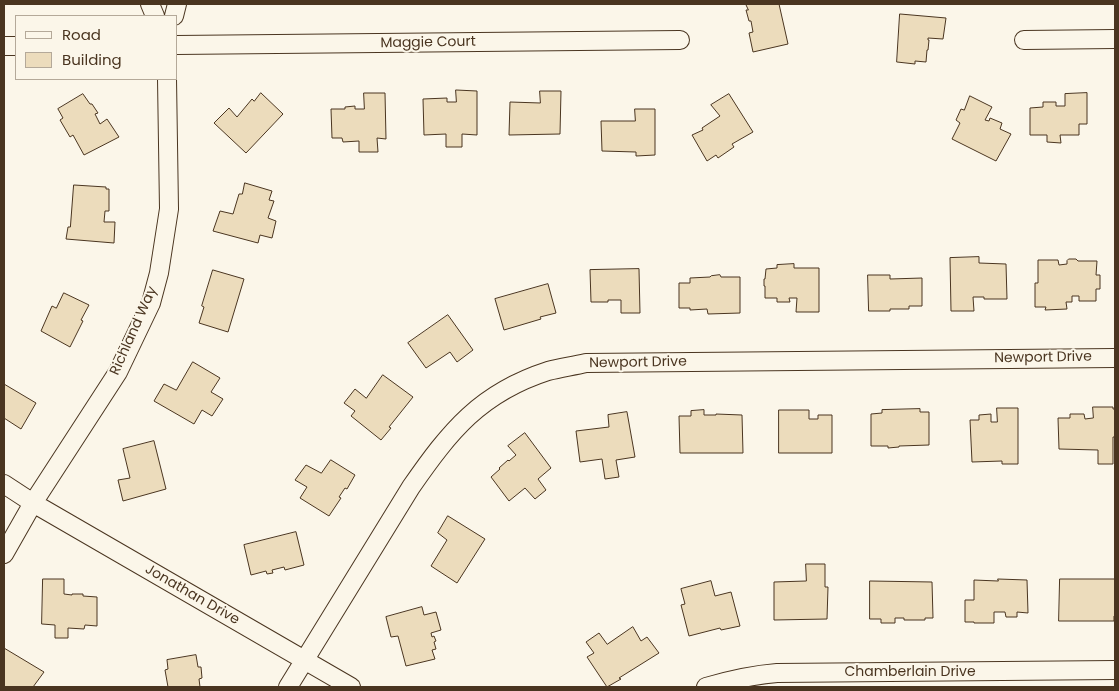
<!DOCTYPE html>
<html>
<head>
<meta charset="utf-8">
<style>
  body { margin:0 }
  #map { position:relative; width:1119px; height:691px; overflow:hidden; background:#fbf6e9; font-family:Poppins,sans-serif }
  canvas { display:block }
  .frame { position:absolute; inset:0; border:5px solid #4a3520; pointer-events:none }
  .legend { position:absolute; left:15px; top:15px; width:162px; height:65px; box-sizing:border-box; background:#fbf6e9; border:1px solid #b4a999; margin:0; padding:6px 9px; list-style:none; font-size:15px; color:#4a3520 }
  .legend li { display:flex; align-items:center; gap:10px; height:25px }
  .legend b { width:25px; border:1px solid #b4a999 }
</style>
</head>
<body>
<div id="map">
<canvas width="1119" height="691"></canvas>
<div class="frame"></div>
<ul class="legend">
<li><b style="height:6px;background:#fbf6e9"></b>Road</li>
<li><b style="height:14px;background:#ecdcbc"></b>Building</li>
</ul>
</div>
<script>
const ctx = document.querySelector('canvas').getContext('2d');
ctx.lineJoin = 'round';
function paint(path, color) { ctx.fillStyle = color; ctx.fill(path, 'evenodd'); }
function trace(path, color, width, dash) { ctx.strokeStyle = color; ctx.lineWidth = width; ctx.lineCap = dash ? 'butt' : 'round'; ctx.setLineDash(dash || []); ctx.stroke(path); }
function write(font, color, halo, rows, align = 'center') {
  ctx.font = font + ' Poppins,sans-serif'; ctx.lineWidth = 4; ctx.setLineDash([]); ctx.textBaseline = 'middle'; ctx.strokeStyle = halo; ctx.fillStyle = color; for (const [text, x, y, turn = 0] of rows) {
    ctx.save(); ctx.translate(x, y); ctx.rotate((+turn || 0) * Math.PI / 180); ctx.textAlign = isNaN(turn) ? turn : align; if (halo) ctx.strokeText(text, 0, 0); ctx.fillText(text, 0, 0); ctx.restore();
  }
}
const building = new Path2D(`
  M 746,4 L 779,4 L 788,44 L 753,52 L 749,33 L 753,32 L 751,21 L 749,21 L 746,10 L 748,10 Z
  M 900,14 L 946,18 L 943,39 L 928,38 L 928,40 L 929,40 L 928,50 L 927,50 L 926,62 L 915,61 L 915,64 L 897,62 Z
  M 456,90 L 477,91 L 477,135 L 462,134 L 462,147 L 446,147 L 446,134 L 424,135 L 423,99 L 447,98 L 447,102 L 456,102 Z
  M 540,91 L 561,91 L 560,134 L 509,135 L 510,102 L 540,103 Z
  M 261,93 L 283,114 L 246,153 L 214,123 L 229,108 L 237,117 L 252,99 L 254,101 Z
  M 364,93 L 385,93 L 386,139 L 377,138 L 378,152 L 359,152 L 359,141 L 343,142 L 342,138 L 332,138 L 331,109 L 345,109 L 345,107 L 355,106 L 355,109 L 364,109 Z
  M 1087,93 L 1087,124 L 1079,124 L 1079,135 L 1060,135 L 1061,143 L 1047,142 L 1047,135 L 1030,135 L 1030,108 L 1043,107 L 1043,102 L 1056,102 L 1056,106 L 1065,106 L 1065,94 Z
  M 83,94 L 90,104 L 92,104 L 98,113 L 95,114 L 100,124 L 107,119 L 119,137 L 84,155 L 73,135 L 70,137 L 60,120 L 63,118 L 58,109 Z
  M 729,94 L 753,132 L 732,144 L 734,147 L 718,158 L 716,155 L 707,161 L 692,135 L 703,130 L 702,128 L 720,116 L 711,105 Z
  M 970,96 L 992,107 L 985,120 L 989,121 L 990,118 L 1002,123 L 1000,129 L 1011,134 L 996,161 L 952,139 L 960,123 L 956,120 L 961,109 L 964,110 Z
  M 635,109 L 655,109 L 655,155 L 636,156 L 636,152 L 602,151 L 601,121 L 635,121 Z
  M 245,183 L 272,191 L 269,200 L 274,201 L 268,218 L 276,221 L 272,238 L 260,235 L 258,243 L 213,231 L 220,211 L 233,214 L 239,194 L 242,194 Z
  M 74,185 L 106,187 L 106,189 L 109,189 L 109,211 L 105,211 L 104,222 L 115,222 L 114,243 L 66,239 L 68,227 L 70,227 Z
  M 979,257 L 979,263 L 1006,264 L 1007,299 L 984,299 L 984,297 L 973,297 L 974,311 L 951,311 L 950,258 Z
  M 1069,259 L 1076,259 L 1078,261 L 1097,261 L 1096,275 L 1100,275 L 1100,289 L 1096,289 L 1096,301 L 1079,301 L 1079,296 L 1072,296 L 1072,302 L 1066,302 L 1067,309 L 1045,310 L 1046,307 L 1035,307 L 1035,283 L 1038,283 L 1038,260 L 1058,260 L 1059,265 L 1067,264 L 1067,261 Z
  M 794,264 L 794,268 L 819,268 L 819,312 L 796,312 L 797,298 L 789,298 L 790,302 L 777,302 L 777,298 L 765,298 L 765,286 L 764,286 L 764,279 L 765,279 L 766,269 L 777,268 L 777,265 Z
  M 639,269 L 640,313 L 621,313 L 621,300 L 608,300 L 608,302 L 591,302 L 590,270 Z
  M 213,270 L 244,279 L 228,332 L 199,323 L 204,307 L 202,306 Z
  M 720,275 L 721,277 L 740,277 L 740,313 L 708,314 L 707,309 L 690,310 L 690,308 L 679,308 L 679,283 L 690,283 L 690,278 L 710,277 L 711,276 Z
  M 868,275 L 890,275 L 890,279 L 922,278 L 922,306 L 909,306 L 909,309 L 890,309 L 890,311 L 869,311 Z
  M 548,284 L 556,313 L 540,317 L 541,319 L 504,330 L 495,299 Z
  M 64,293 L 89,305 L 81,320 L 83,321 L 70,347 L 41,331 L 52,306 L 56,308 Z
  M 448,315 L 473,350 L 457,362 L 450,352 L 426,368 L 408,343 Z
  M 193,362 L 220,378 L 211,392 L 223,399 L 212,416 L 202,410 L 194,424 L 154,401 L 164,384 L 176,390 Z
  M 383,375 L 413,397 L 389,427 L 391,428 L 381,440 L 351,416 L 355,411 L 344,403 L 355,389 L 366,398 Z
  M 4,384 L 36,403 L 21,429 L 4,418 Z
  M 1093,407 L 1113,407 L 1113,409 L 1115,409 L 1115,437 L 1113,437 L 1113,464 L 1098,464 L 1098,450 L 1059,449 L 1058,418 L 1070,418 L 1070,414 L 1084,414 L 1085,419 L 1093,418 Z
  M 997,408 L 1018,408 L 1018,464 L 1002,464 L 1002,461 L 972,462 L 970,420 L 979,420 L 979,415 L 991,414 L 991,422 L 997,422 Z
  M 920,409 L 920,412 L 929,412 L 929,445 L 899,446 L 899,447 L 888,448 L 888,446 L 871,446 L 871,414 L 882,413 L 882,410 Z
  M 704,410 L 704,415 L 716,415 L 716,414 L 742,415 L 743,453 L 680,453 L 679,416 L 691,416 L 691,411 Z
  M 779,410 L 809,410 L 809,419 L 818,419 L 818,415 L 832,415 L 832,453 L 779,453 Z
  M 627,412 L 635,457 L 616,460 L 619,477 L 605,479 L 602,459 L 580,462 L 576,431 L 609,427 L 608,415 Z
  M 525,433 L 551,468 L 538,479 L 546,490 L 535,499 L 525,488 L 509,501 L 491,477 L 500,469 L 499,468 L 508,460 L 509,461 L 516,455 L 508,446 Z
  M 154,441 L 166,489 L 123,501 L 118,480 L 130,478 L 123,449 Z
  M 331,460 L 355,475 L 347,489 L 345,488 L 339,497 L 341,498 L 329,516 L 300,498 L 307,487 L 295,480 L 306,465 L 321,473 Z
  M 448,516 L 485,539 L 457,583 L 431,566 L 447,540 L 438,533 Z
  M 296,532 L 304,565 L 285,570 L 284,567 L 272,570 L 273,573 L 267,574 L 266,571 L 251,575 L 244,545 Z
  M 806,564 L 825,564 L 825,587 L 828,587 L 827,619 L 774,620 L 774,582 L 806,581 Z
  M 43,579 L 64,579 L 64,594 L 72,595 L 72,594 L 83,594 L 83,596 L 97,597 L 97,626 L 85,625 L 84,629 L 68,628 L 68,638 L 55,638 L 55,625 L 42,624 Z
  M 998,579 L 1027,580 L 1028,613 L 1017,612 L 1017,617 L 1006,617 L 1005,612 L 994,612 L 994,623 L 974,623 L 974,622 L 965,622 L 965,600 L 974,600 L 974,580 L 998,581 Z
  M 1060,579 L 1115,579 L 1115,616 L 1114,616 L 1114,621 L 1059,621 Z
  M 711,581 L 715,596 L 731,592 L 740,626 L 721,630 L 720,628 L 689,636 L 681,605 L 685,604 L 681,589 Z
  M 870,581 L 932,582 L 933,618 L 925,618 L 925,620 L 904,620 L 904,618 L 895,618 L 895,623 L 881,623 L 881,619 L 870,619 Z
  M 422,607 L 424,615 L 436,612 L 441,630 L 431,633 L 432,637 L 434,636 L 436,641 L 434,642 L 436,649 L 432,650 L 435,659 L 406,666 L 398,636 L 391,637 L 386,617 Z
  M 633,627 L 641,641 L 647,637 L 659,653 L 619,678 L 621,679 L 607,687 L 587,657 L 594,653 L 586,642 L 599,633 L 607,644 Z
  M 4,648 L 44,672 L 33,687 L 4,687 Z
  M 196,655 L 198,667 L 201,667 L 202,678 L 199,679 L 200,687 L 168,687 L 165,670 L 168,669 L 167,660 Z`);
const minor = new Path2D(`
  M 150,4 L 155,16
  M 174,16 L 177,4
  M 1024,40 L 1115,39
  M 176,45 L 680,40
  M 4,46 L 16,46
  M 4,484 L 33,503 L 351,687
  M 4,554 L 33,503 L 118,372 L 151,303 L 159,273 L 169,209 L 167,79
  M 288,687 L 411,487 C 450,431 480,393 548,371 C 560,368 573,366 586,363 L 1115,358
  M 706,687 C 730,680 752,675 777,673 L 1115,670`);
const streetNames = [
  ["Maggie Court",428,43,-1],
  ["Richland Way",134,331,-66],
  ["Newport Drive",1043,358,-1],
  ["Newport Drive",638,363,-1],
  ["Jonathan Drive",192,595,30],
  ["Chamberlain Drive",910,672]
];
paint(building, '#ecdcbc');
trace(building, '#4a3520', 1);
trace(minor, '#4a3520', 20);
trace(minor, '#fbf6e9', 18);
write('14px', '#4a3520', '#fbf6e9', streetNames);
</script>
</body>
</html>
